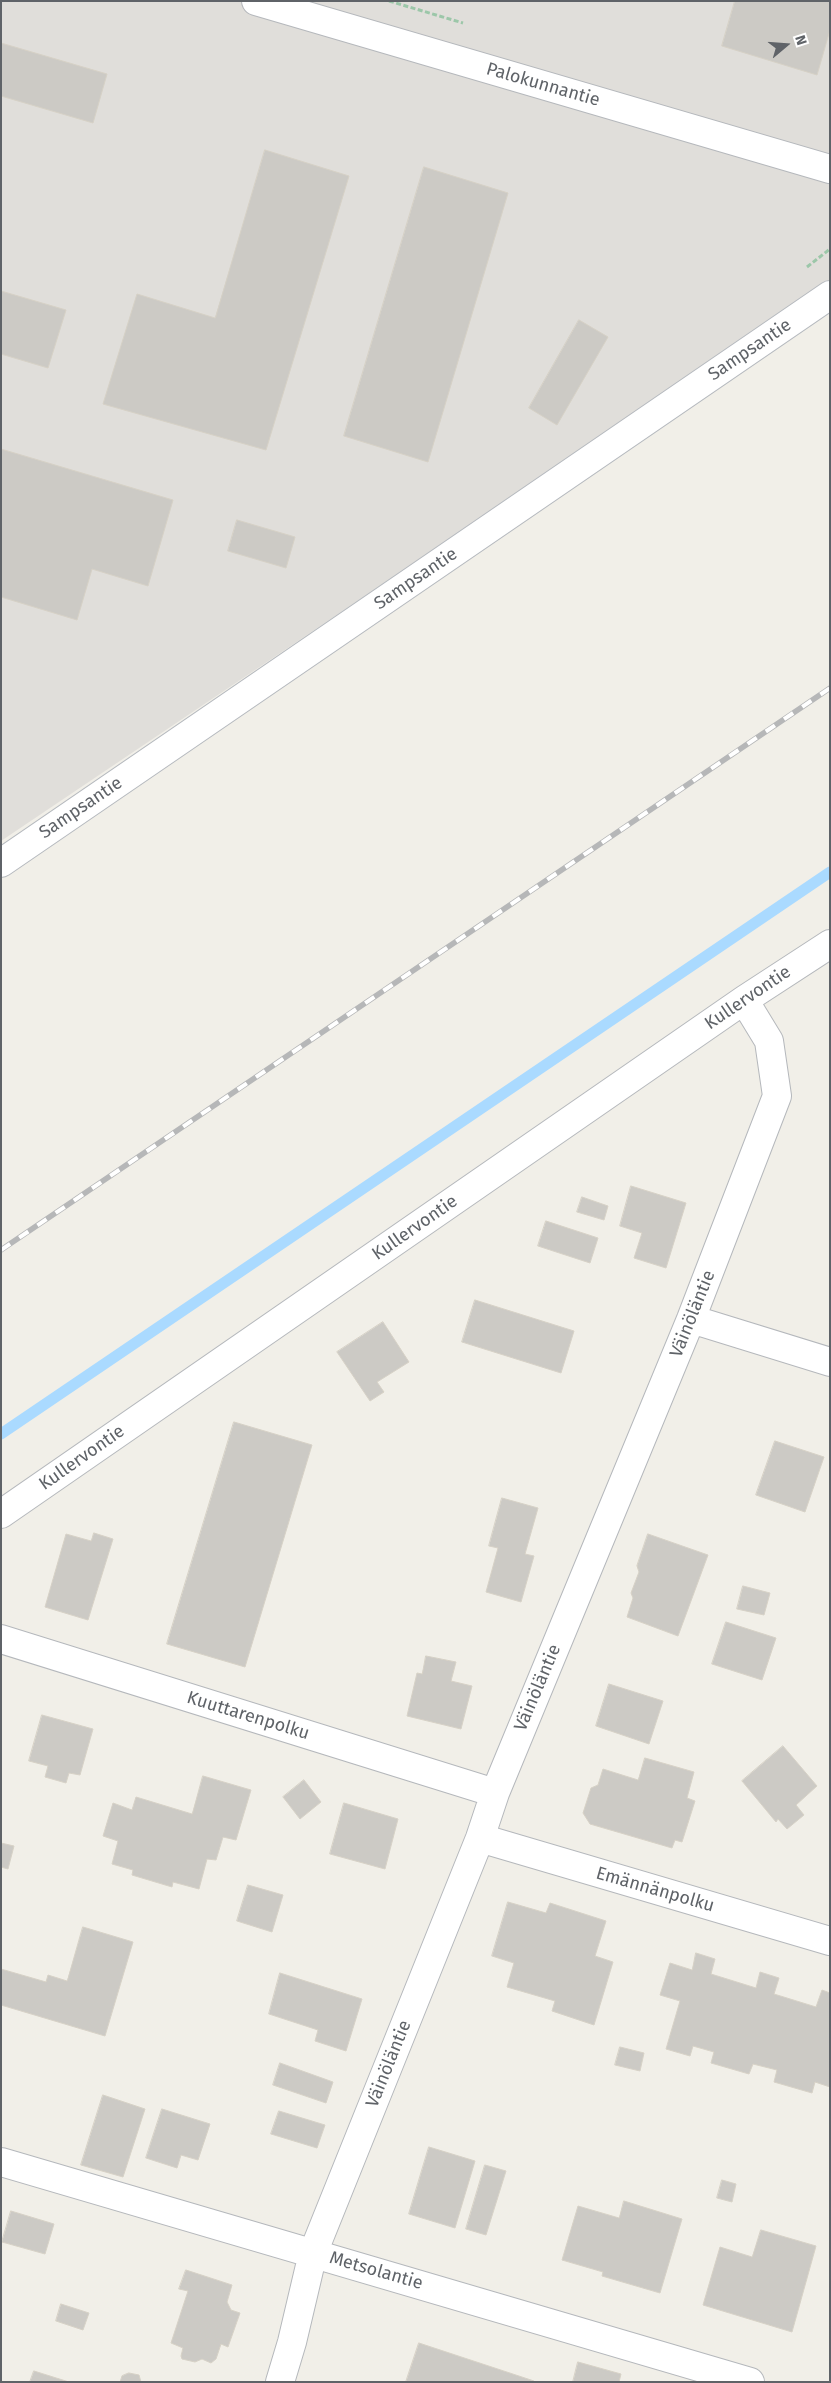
<!DOCTYPE html>
<html>
<head>
<meta charset="utf-8">
<style>
  body { margin:0 }
  #map { position:relative; width:831px; height:2383px; overflow:hidden; background:#f1efe8; font-family:"Fira Sans",sans-serif }
  canvas { display:block }
  .frame { position:absolute; inset:0; border:2px solid #5f6368; pointer-events:none }
  .north { position:absolute; left:761px; top:20px; width:50px; height:50px; -webkit-text-stroke:4px #fff; paint-order:stroke; rotate:72deg; font-size:14px; font-weight:700; line-height:20px; text-align:center; color:#5f6368 }
  .north::after { content:''; display:block; margin:auto; width:18px; height:22px; background:#5f6368; clip-path:polygon(50% 0,100% 100%,50% 72%,0 100%) }
</style>
</head>
<body>
<div id="map">
<canvas width="831" height="2383"></canvas>
<div class="frame"></div>
<div class="north">N</div>
</div>
<script>
const ctx = document.querySelector('canvas').getContext('2d');
ctx.lineJoin = 'round';
function paint(path, color) { ctx.fillStyle = color; ctx.fill(path, 'evenodd'); }
function trace(path, color, width, dash) { ctx.strokeStyle = color; ctx.lineWidth = width; ctx.lineCap = dash ? 'butt' : 'round'; ctx.setLineDash(dash || []); ctx.stroke(path); }
function write(font, color, halo, rows, align = 'center') {
  ctx.font = font + ' "Fira Sans",sans-serif'; ctx.lineWidth = 5; ctx.setLineDash([]); ctx.textBaseline = 'middle'; ctx.strokeStyle = halo; ctx.fillStyle = color; for (const [text, x, y, turn = 0] of rows) {
    ctx.save(); ctx.translate(x, y); ctx.rotate((+turn || 0) * Math.PI / 180); ctx.textAlign = isNaN(turn) ? turn : align; if (halo) ctx.strokeText(text, 0, 0); ctx.fillText(text, 0, 0); ctx.restore();
  }
}
const industrial = new Path2D(`
  M 1,1 L 830,1 L 830,283 L 1,841 Z`);
const stream = new Path2D(`
  M 1,1434 L 830,872`);
const building = new Path2D(`
  M 735,1 L 830,1 L 830,30 L 817,75 L 722,46 Z
  M 1,43 L 107,74 L 93,123 L 1,96 Z
  M 265,150 L 349,176 L 266,450 L 103,404 L 137,294 L 215,318 Z
  M 424,167 L 508,193 L 428,462 L 344,436 Z
  M 1,291 L 66,310 L 48,368 L 1,354 Z
  M 579,320 L 608,337 L 557,425 L 529,408 Z
  M 1,449 L 173,500 L 148,586 L 92,569 L 77,620 L 1,597 Z
  M 237,520 L 295,537 L 286,568 L 228,551 Z
  M 631,1186 L 686,1203 L 666,1268 L 634,1258 L 642,1233 L 620,1226 Z
  M 582,1197 L 608,1206 L 604,1220 L 577,1212 Z
  M 546,1221 L 598,1238 L 590,1263 L 538,1246 Z
  M 475,1300 L 574,1331 L 561,1373 L 462,1342 Z
  M 383,1322 L 409,1362 L 377,1382 L 384,1392 L 370,1401 L 337,1352 Z
  M 234,1422 L 312,1445 L 245,1667 L 167,1644 Z
  M 775,1441 L 824,1457 L 805,1512 L 756,1495 Z
  M 502,1498 L 538,1508 L 525,1554 L 534,1556 L 521,1602 L 486,1592 L 498,1548 L 489,1546 Z
  M 94,1533 L 113,1539 L 88,1620 L 45,1607 L 66,1534 L 91,1541 Z
  M 648,1534 L 708,1555 L 678,1636 L 627,1617 L 633,1598 L 631,1593 L 639,1572 L 637,1566 Z
  M 743,1586 L 770,1593 L 764,1615 L 737,1609 Z
  M 726,1622 L 776,1638 L 762,1680 L 712,1664 Z
  M 426,1656 L 456,1662 L 451,1681 L 472,1686 L 461,1729 L 407,1716 L 417,1673 L 422,1674 Z
  M 609,1684 L 663,1701 L 649,1744 L 596,1726 Z
  M 42,1715 L 93,1729 L 80,1775 L 69,1773 L 66,1783 L 45,1777 L 48,1766 L 29,1761 Z
  M 783,1746 L 817,1786 L 796,1805 L 804,1815 L 787,1829 L 778,1819 L 776,1822 L 742,1781 Z
  M 645,1758 L 694,1772 L 687,1798 L 695,1801 L 682,1842 L 675,1840 L 672,1848 L 590,1824 L 583,1813 L 591,1788 L 598,1785 L 603,1769 L 638,1780 Z
  M 203,1776 L 251,1790 L 236,1840 L 223,1837 L 216,1860 L 207,1859 L 199,1889 L 173,1882 L 172,1887 L 132,1875 L 133,1870 L 112,1864 L 118,1841 L 103,1836 L 113,1803 L 132,1810 L 136,1797 L 192,1814 Z
  M 304,1780 L 321,1802 L 300,1819 L 283,1797 Z
  M 344,1803 L 398,1819 L 385,1869 L 330,1854 Z
  M 1,1843 L 14,1846 L 8,1869 L 1,1867 Z
  M 248,1885 L 283,1895 L 272,1932 L 237,1921 Z
  M 508,1902 L 546,1913 L 550,1903 L 606,1921 L 595,1956 L 613,1962 L 594,2025 L 552,2011 L 555,2001 L 507,1987 L 514,1963 L 492,1956 Z
  M 83,1927 L 133,1942 L 105,2036 L 1,2005 L 1,1969 L 46,1982 L 48,1975 L 67,1981 Z
  M 696,1953 L 715,1959 L 711,1974 L 756,1988 L 760,1972 L 779,1978 L 774,1994 L 816,2007 L 822,1990 L 830,1993 L 830,2087 L 815,2082 L 812,2093 L 774,2082 L 777,2070 L 753,2064 L 749,2074 L 711,2063 L 714,2052 L 693,2046 L 690,2056 L 666,2049 L 680,2001 L 660,1995 L 670,1963 L 692,1970 Z
  M 280,1973 L 362,1999 L 346,2051 L 315,2041 L 318,2030 L 269,2014 Z
  M 620,2047 L 644,2053 L 640,2071 L 615,2065 Z
  M 280,2063 L 333,2082 L 326,2103 L 273,2085 Z
  M 103,2095 L 145,2109 L 123,2177 L 81,2165 Z
  M 162,2109 L 210,2124 L 198,2160 L 181,2155 L 177,2168 L 146,2158 Z
  M 279,2111 L 325,2125 L 317,2148 L 271,2134 Z
  M 429,2147 L 475,2161 L 455,2228 L 409,2214 Z
  M 485,2165 L 506,2171 L 486,2235 L 466,2229 Z
  M 722,2180 L 736,2184 L 732,2202 L 717,2198 Z
  M 624,2201 L 682,2219 L 660,2293 L 602,2276 L 603,2272 L 562,2260 L 578,2206 L 619,2218 Z
  M 11,2211 L 54,2224 L 45,2254 L 2,2242 Z
  M 761,2230 L 816,2246 L 792,2332 L 703,2305 L 720,2247 L 752,2257 Z
  M 186,2270 L 232,2285 L 227,2302 L 231,2310 L 240,2313 L 228,2347 L 221,2344 L 216,2359 L 211,2363 L 202,2359 L 195,2362 L 182,2359 L 181,2356 L 183,2348 L 171,2343 L 188,2291 L 179,2289 Z
  M 61,2304 L 89,2313 L 83,2330 L 56,2321 Z
  M 419,2343 L 534,2381 L 534,2382 L 406,2382 Z
  M 578,2362 L 621,2374 L 619,2382 L 573,2382 Z
  M 34,2371 L 69,2382 L 30,2382 Z
  M 129,2373 L 139,2375 L 141,2382 L 120,2382 L 122,2376 Z`);
const path = new Path2D(`
  M 389,1 L 463,23
  M 807,267 L 830,249`);
const street = new Path2D(`
  M 256,1 L 830,169
  M 691,1319 L 830,1362
  M 1,1514 L 744,1000 L 830,944
  M 1,1639 L 495,1793
  M 480,1838 L 830,1941
  M 1,2162 L 750,2382
  M 280,2382 L 292,2342 L 313,2253 L 480,1838 L 495,1793 L 691,1319 L 777,1096 L 769,1041 L 744,1000`);
const secondary = new Path2D(`
  M 1,863 L 830,295`);
const rail = new Path2D(`
  M 1,1250 L 830,688`);
const streetNames = [
  ["Palokunnantie",543,85,16],
  ["Sampsantie",750,350,-34],
  ["Sampsantie",416,579,-34],
  ["Sampsantie",81,808,-34],
  ["Kullervontie",748,998,-34],
  ["Kullervontie",415,1228,-35],
  ["Väinöläntie",693,1314,-68],
  ["Kullervontie",82,1458,-35],
  ["Väinöläntie",538,1688,-67],
  ["Kuuttarenpolku",248,1716,17],
  ["Emännänpolku",655,1890,16],
  ["Väinöläntie",389,2064,-68],
  ["Metsolantie",376,2271,16]
];
paint(industrial, '#e0deda');
trace(stream, '#aadaff', 11);
paint(building, '#cccac5');
trace(building, '#d6d1c6', 1);
trace(street, '#b5b8bc', 30);
trace(secondary, '#b6babf', 30);
trace(path, '#9cc7a9', 3, [5, 2.5]);
trace(street, '#fff', 28);
trace(secondary, '#fff', 28);
trace(rail, '#b6b7b8', 5.5);
trace(rail, '#fff', 4, [11]);
write('18px', '#5f6368', '#fff', streetNames);
</script>
</body>
</html>
